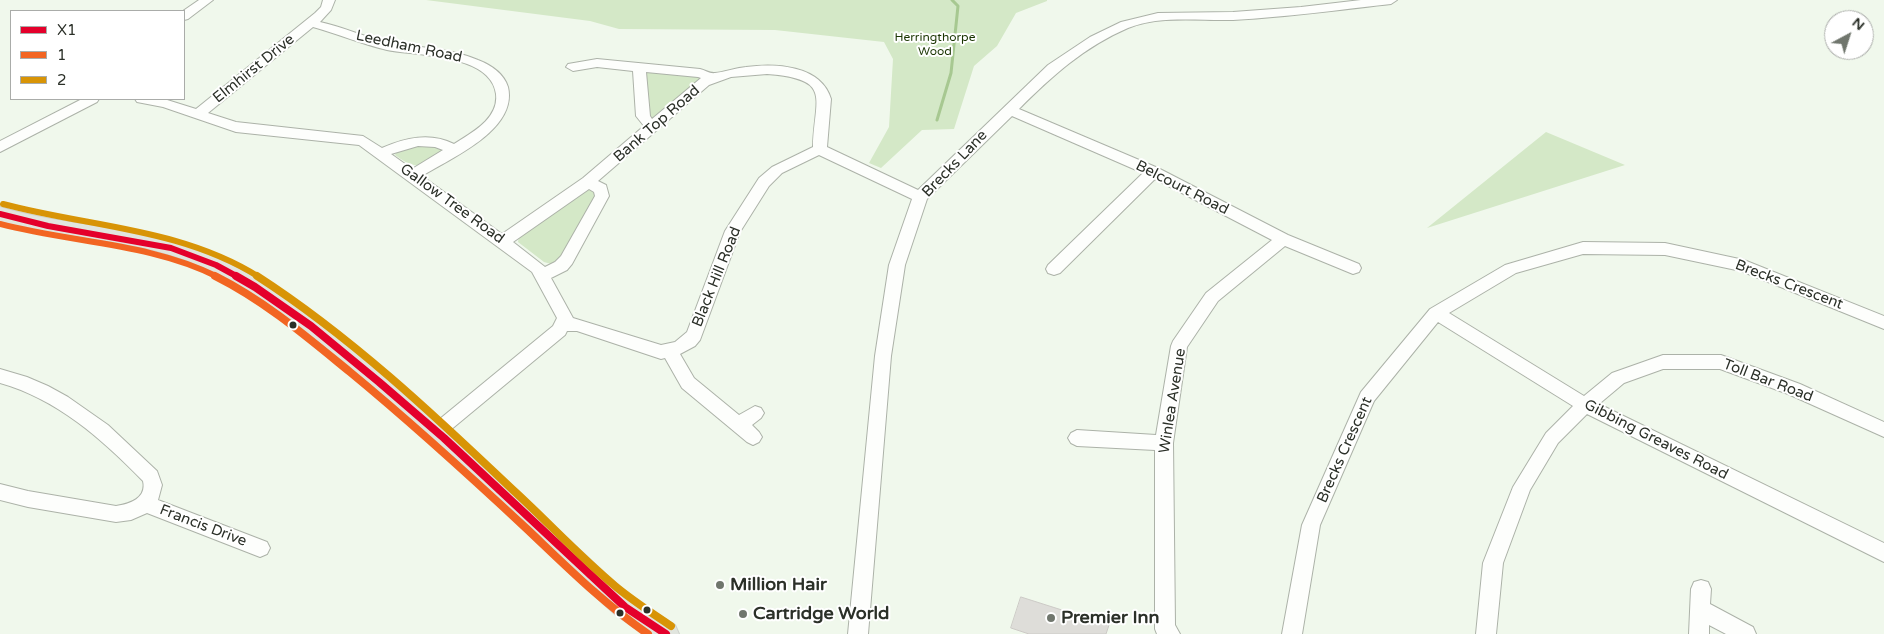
<!DOCTYPE html>
<html>
<head>
<meta charset="utf-8">
<style>
  body { margin:0 }
  #map { position:relative; width:1884px; height:634px; overflow:hidden; background:#f0f8ec; font-family:"Varela Round",sans-serif }
  canvas { display:block }
  .legend { position:absolute; left:10px; top:10px; width:175px; height:90px; box-sizing:border-box; background:#fff; border:1px solid #aaaca9; margin:0; padding:6px 9px; list-style:none; font-size:15px; color:#2b3028 }
  .legend li { display:flex; align-items:center; gap:10px; height:25px }
  .legend b { width:25px; border:1px solid #aaaca9 }
  .north { position:absolute; left:1824px; top:10px; width:50px; height:50px; box-sizing:border-box; background:#fff; border:1px solid #aaaca9; border-radius:50%; rotate:40deg; font-size:14px; font-weight:700; line-height:20px; text-align:center; color:#2b3028 }
  .north::after { content:''; display:block; margin:auto; width:18px; height:22px; background:#70766d; clip-path:polygon(50% 0,100% 100%,50% 72%,0 100%) }
</style>
</head>
<body>
<div id="map">
<canvas width="1884" height="634"></canvas>
<ul class="legend">
<li><b style="height:6px;background:#e4002b"></b>X1</li>
<li><b style="height:6px;background:#f26522"></b>1</li>
<li><b style="height:6px;background:#d89406"></b>2</li>
</ul>
<div class="north">N</div>
</div>
<script>
const ctx = document.querySelector('canvas').getContext('2d');
ctx.lineJoin = 'round';
function paint(path, color) { ctx.fillStyle = color; ctx.fill(path, 'evenodd'); }
function trace(path, color, width, dash) { ctx.strokeStyle = color; ctx.lineWidth = width; ctx.lineCap = dash ? 'butt' : 'round'; ctx.setLineDash(dash || []); ctx.stroke(path); }
function write(font, color, halo, rows, align = 'center') {
  ctx.font = font + ' "Varela Round",sans-serif'; ctx.lineWidth = 4; ctx.setLineDash([]); ctx.textBaseline = 'middle'; ctx.strokeStyle = halo; ctx.fillStyle = color; for (const [text, x, y, turn = 0] of rows) {
    ctx.save(); ctx.translate(x, y); ctx.rotate((+turn || 0) * Math.PI / 180); ctx.textAlign = isNaN(turn) ? turn : align; if (halo) ctx.strokeText(text, 0, 0); ctx.fillText(text, 0, 0); ctx.restore();
  }
}
const green = new Path2D(`
  M 426,0 L 1047,0 L 1047,1 L 1016,13 L 997,46 L 974,66 L 954,129 L 922,130 L 881,168 L 869,163 L 889,127 L 893,59 L 884,42 L 775,30 L 619,29 L 590,21 Z
  M 649,71 L 692,75 L 698,77 L 700,81 L 655,119 L 648,117 L 646,73 Z
  M 1546,132 L 1625,165 L 1427,228 Z
  M 425,144 L 443,149 L 443,151 L 420,165 C 409,166 404,161 395,155 L 397,151 Z
  M 586,189 L 597,192 L 598,196 L 562,257 L 551,264 L 544,262 L 518,242 L 519,236 Z`);
const stream = new Path2D(`
  M 937,120 L 951,73 L 958,6 L 952,0`);
const building = new Path2D(`
  M 1021,597 L 1109,625 L 1106,634 L 1029,634 L 1011,628 Z`);
const minor = new Path2D(`
  M 199,0 L 213,0 L 188,19 L 184,20 L 183,11 Z
  M 323,0 L 335,0 L 331,10 L 320,22 C 344,27 366,38 389,42 C 419,48 450,48 478,60 C 491,65 504,74 508,87 C 518,130 451,158 422,176 L 502,234 L 583,178 L 644,126 L 636,116 L 633,71 L 597,67 L 573,71 L 566,67 L 568,64 L 597,59 L 700,69 C 705,70 710,74 715,73 C 725,72 735,68 746,67 C 775,63 821,65 831,99 L 827,147 L 918,190 L 1048,65 L 1090,37 L 1121,22 L 1158,13 L 1233,12 L 1301,7 L 1361,0 L 1397,0 L 1391,4 C 1338,10 1286,17 1233,20 C 1199,21 1160,15 1128,28 C 1084,47 1052,76 1019,109 L 1158,168 L 1288,235 L 1359,264 L 1361,268 L 1359,272 L 1353,274 L 1285,246 L 1218,301 L 1187,347 L 1173,443 L 1175,625 L 1180,634 L 1157,634 L 1155,629 L 1155,450 L 1077,446 L 1071,443 L 1068,438 L 1071,433 L 1077,430 L 1156,435 L 1171,346 L 1173,341 L 1206,293 L 1272,240 L 1155,179 L 1060,273 L 1054,275 L 1048,273 L 1046,269 L 1048,265 L 1143,173 L 1012,116 L 927,199 L 905,265 L 891,356 L 868,634 L 848,634 L 875,356 L 889,265 L 912,199 L 819,155 L 782,173 L 769,186 L 740,232 L 700,340 L 695,346 L 680,354 L 694,378 L 739,415 L 755,406 L 761,408 L 764,413 L 761,418 L 752,425 L 759,432 L 762,437 L 759,442 L 753,445 L 747,442 L 682,388 L 665,358 L 661,359 L 577,331 L 567,331 L 565,335 L 442,437 L 436,440 L 430,437 L 427,432 L 430,427 L 553,326 L 557,318 L 532,272 L 359,145 L 236,132 L 163,107 L 137,102 L 135,99 L 164,99 L 196,109 L 315,13 L 321,7 ZM 313,27 C 338,34 362,44 387,50 C 417,56 491,54 496,94 C 499,119 471,133 454,144 C 430,132 405,138 382,148 L 363,136 L 236,122 L 208,113 ZM 646,72 L 698,77 L 701,78 L 652,119 L 650,116 ZM 767,74 C 834,79 814,98 813,147 L 772,167 L 759,178 L 725,231 L 687,332 L 675,342 L 661,345 L 573,318 L 551,278 L 567,270 L 572,264 L 609,196 L 606,185 L 598,181 L 709,85 L 731,77 ZM 418,146 L 435,147 L 443,150 L 412,169 L 391,154 ZM 589,189 L 594,192 L 595,196 L 561,256 L 555,262 L 545,267 L 513,242 Z
  M 82,99 L 99,99 L 97,102 L 0,152 L 0,141 Z
  M 1583,242 L 1665,243 L 1744,260 L 1884,316 L 1884,329 L 1741,271 L 1665,255 L 1583,254 L 1516,273 L 1449,313 L 1584,396 L 1612,373 L 1663,355 L 1721,355 L 1800,384 L 1884,422 L 1884,437 L 1788,394 L 1720,369 L 1663,369 L 1624,383 L 1599,404 L 1884,543 L 1884,562 L 1587,414 L 1558,443 L 1530,490 L 1503,563 L 1496,634 L 1476,634 L 1483,563 L 1513,487 L 1546,433 L 1573,406 L 1438,322 L 1374,401 L 1320,525 L 1302,634 L 1282,634 L 1302,525 L 1361,392 L 1430,309 L 1505,265 Z
  M 0,369 L 27,377 L 48,386 L 68,397 L 108,425 L 157,471 L 162,485 L 158,500 L 267,542 L 270,548 L 267,554 L 260,557 L 147,513 L 131,520 L 116,522 L 28,507 L 0,500 L 0,484 L 28,491 L 116,506 C 130,504 147,498 143,481 C 102,439 57,399 0,383 Z
  M 1701,580 L 1708,582 L 1711,589 L 1710,604 L 1753,627 L 1756,634 L 1726,634 L 1709,625 L 1709,634 L 1689,634 L 1691,589 L 1694,582 Z`);
const major = new Path2D(`
  M 0,207 C 66,227 138,225 203,252 C 262,275 311,315 360,355 C 447,425 527,501 609,577 L 634,599 L 675,625 L 679,634 L 644,634 L 616,615 C 523,532 437,443 341,363 C 294,324 245,283 188,261 C 128,238 61,239 0,221 Z`);
const bus1Far1 = new Path2D(`
  M 0,214 L 48,226 L 171,248 L 216,265 L 238,277`);
const bus1 = new Path2D(`
  M 236,276 L 255,287 L 311,326 L 379,382 L 444,438 L 625,607 L 666,634`);
const bus2Far1 = new Path2D(`
  M 0,224 C 72,243 151,243 218,277`);
const bus2 = new Path2D(`
  M 215,276 C 265,301 307,337 350,372 C 412,423 470,476 528,530 C 567,567 604,604 648,634`);
const bus3Far1 = new Path2D(`
  M 3,204 C 89,227 181,228 259,277`);
const bus3 = new Path2D(`
  M 257,276 C 350,336 433,414 513,490 C 548,522 579,556 615,586 C 633,601 652,613 671,626`);
const markers = [
  [293,325,4.5,"#2b3028"],
  [720,585,5,"#70766d"],
  [647,610,4.5,"#2b3028"],
  [620,613,4.5,"#2b3028"],
  [743,614,5,"#70766d"],
  [1051,618,5,"#70766d"]
];
const farParknames = [
  ["Herringthorpe",935,38],
  ["Wood",935,52]
];
const streetNames = [
  ["Leedham Road",409,47,12],
  ["Elmhirst Drive",254,69,-39],
  ["Bank Top Road",657,124,-41],
  ["Brecks Lane",955,164,-46],
  ["Belcourt Road",1182,188,27],
  ["Gallow Tree Road",452,204,36],
  ["Black Hill Road",717,277,-68],
  ["Brecks Crescent",1789,285,21],
  ["Toll Bar Road",1768,381,21],
  ["Winlea Avenue",1173,401,-81],
  ["Gibbing Greaves Road",1656,440,27],
  ["Brecks Crescent",1345,450,-66],
  ["Francis Drive",203,526,21]
];
const nearPoinames = [
  ["Million Hair",730,585],
  ["Cartridge World",753,614],
  ["Premier Inn",1061,618]
];
paint(green, '#d4e8c7');
trace(stream, '#a7c891', 3);
paint(building, '#deddd9');
trace(building, '#cccac6', 1);
trace(minor, '#acb2a8', 2);
trace(major, '#cfd3cd', 2);
paint(minor, '#fdfefc');
paint(major, '#e1e5de');
trace(bus1Far1, '#e4002b', 6);
trace(bus1, '#e4002b', 8);
trace(bus2Far1, '#f26522', 6);
trace(bus2, '#f26522', 8);
trace(bus3Far1, '#d89406', 6);
trace(bus3, '#d89406', 8);
for (const [x, y, r, color] of markers) { const dot = new Path2D(); dot.arc(x, y, r, 0, 2 * Math.PI); ctx.fillStyle = color; ctx.fill(dot); trace(dot, '#fff', 2); }
write('12px', '#193400', '#fff', farParknames);
write('15px', '#2b3028', '#fff', streetNames);
write('bold 18px', '#2b3028', '#fff', nearPoinames, 'left');
</script>
</body>
</html>
